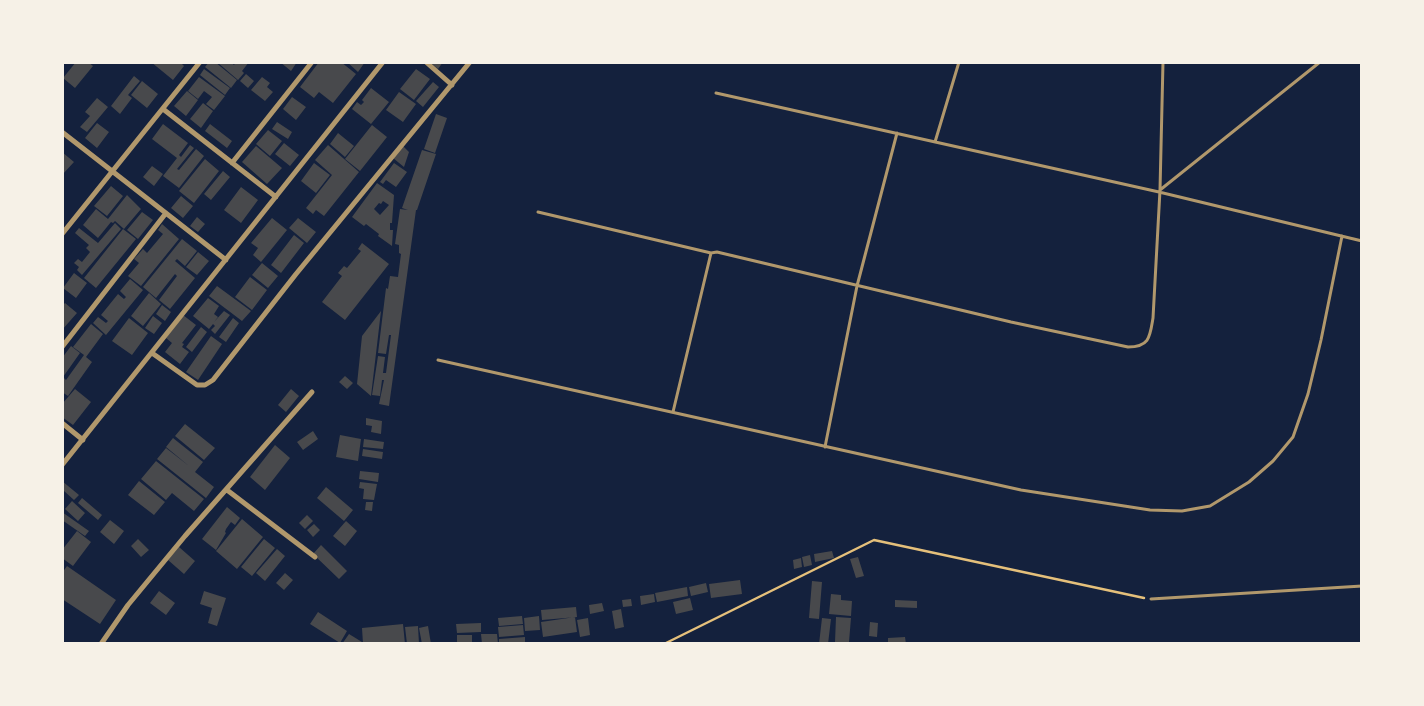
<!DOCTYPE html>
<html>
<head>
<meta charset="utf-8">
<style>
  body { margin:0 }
  #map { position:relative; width:1424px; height:706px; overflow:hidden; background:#14213d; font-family:Rubik,sans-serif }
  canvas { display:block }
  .frame { position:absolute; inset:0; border:64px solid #f6f1e7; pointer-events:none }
</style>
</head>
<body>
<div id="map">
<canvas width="1424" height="706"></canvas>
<div class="frame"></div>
</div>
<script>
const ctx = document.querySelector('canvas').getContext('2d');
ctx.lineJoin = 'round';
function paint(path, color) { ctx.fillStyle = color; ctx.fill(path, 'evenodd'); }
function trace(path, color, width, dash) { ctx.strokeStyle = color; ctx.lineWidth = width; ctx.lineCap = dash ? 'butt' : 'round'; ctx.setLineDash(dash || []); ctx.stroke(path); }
const building = new Path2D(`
  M 76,62 L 88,62 L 93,66 L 75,88 L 63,78 Z
  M 151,62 L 180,62 L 184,66 L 173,80 Z
  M 209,62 L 215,62 L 237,80 L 231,88 L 205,67 Z
  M 217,62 L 231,62 L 234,65 L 236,62 L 249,62 L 242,71 L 244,73 L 238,80 Z
  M 280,62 L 297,62 L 291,71 Z
  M 319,62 L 341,62 L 356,74 L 333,103 L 319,92 L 314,98 L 300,87 Z
  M 347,62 L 365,62 L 358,72 Z
  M 430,62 L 443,62 L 438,69 Z
  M 204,69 L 230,88 L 225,95 L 200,75 Z
  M 416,69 L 430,79 L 414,100 L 400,89 Z
  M 246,74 L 254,81 L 248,88 L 240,81 Z
  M 134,76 L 140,81 L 128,95 L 132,98 L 120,114 L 111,106 Z
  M 199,77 L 225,96 L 214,110 L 206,104 L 212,97 L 204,91 L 198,99 L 188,91 Z
  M 262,77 L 270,83 L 267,87 L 273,92 L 265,101 L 251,90 Z
  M 142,81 L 158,94 L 147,108 L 131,95 Z
  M 433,82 L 439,87 L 423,107 L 416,101 Z
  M 371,88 L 389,102 L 371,124 L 352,109 L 357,102 L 361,105 L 364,102 L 362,100 Z
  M 187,91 L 198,100 L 186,116 L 174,106 Z
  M 399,92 L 416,104 L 403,122 L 386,110 Z
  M 292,97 L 306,107 L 296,120 L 283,109 Z
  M 97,98 L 108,107 L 87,132 L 80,127 L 90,116 L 85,112 Z
  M 203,103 L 213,111 L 201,128 L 190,119 Z
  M 436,114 L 447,118 L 435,153 L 424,149 Z
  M 277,122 L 292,132 L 288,139 L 272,129 Z
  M 97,123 L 109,132 L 97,148 L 85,138 Z
  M 163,124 L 188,143 L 179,155 L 181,157 L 190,145 L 194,148 L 177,169 L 179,170 L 196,149 L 204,156 L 179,188 L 163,176 L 177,158 L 152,139 Z
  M 210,124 L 232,141 L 227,148 L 205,131 Z
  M 372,125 L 387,137 L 360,171 L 345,159 Z
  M 268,130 L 282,141 L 270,156 L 256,144 Z
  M 338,133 L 354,146 L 345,157 L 330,144 Z
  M 284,143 L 299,155 L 290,166 L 275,154 Z
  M 328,145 L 359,172 L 324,216 L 316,210 L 313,214 L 306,208 L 332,175 L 315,160 Z
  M 256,146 L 282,168 L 267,184 L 242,162 Z
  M 403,146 L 409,152 L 404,167 L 393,158 Z
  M 422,150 L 436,154 L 417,210 L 416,210 L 389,406 L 379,404 L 384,380 L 382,380 L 380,396 L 372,395 L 378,356 L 385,357 L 383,373 L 386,373 L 391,335 L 389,335 L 386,354 L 378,353 L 386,288 L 388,289 L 390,276 L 398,277 L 401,254 L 399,253 L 399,245 L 395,244 L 400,209 L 408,210 L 402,208 Z
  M 62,152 L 74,162 L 62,175 Z
  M 205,159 L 219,171 L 194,203 L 179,191 Z
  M 314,163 L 330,175 L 316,193 L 301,181 Z
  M 394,163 L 407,172 L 396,187 L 386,180 L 383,184 L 380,182 Z
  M 152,166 L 163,174 L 154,186 L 143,177 Z
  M 223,171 L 230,177 L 211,200 L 204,194 Z
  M 377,183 L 394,195 L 392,223 L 390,223 L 390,230 L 393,230 L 392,246 L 378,236 L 379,234 L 366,224 L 364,226 L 352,217 ZM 383,201 L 389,205 L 380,215 L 374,209 L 379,203 L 381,204 Z
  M 111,186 L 123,196 L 107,216 L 94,206 Z
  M 241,187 L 258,200 L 241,223 L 224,210 Z
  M 127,195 L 141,209 L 124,229 L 115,221 L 113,223 L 111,222 L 98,238 L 83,225 L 96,209 L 108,219 Z
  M 181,196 L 193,206 L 183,218 L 171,208 Z
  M 142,212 L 153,220 L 138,239 L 127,230 Z
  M 197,217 L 205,224 L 198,232 L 190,226 Z
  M 272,218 L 287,230 L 261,262 L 253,255 L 258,248 L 251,243 Z
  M 298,218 L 316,232 L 307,243 L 289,228 Z
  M 115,223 L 121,229 L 82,275 L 77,270 L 79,267 L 74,263 L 78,259 L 82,262 L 90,252 L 86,248 L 89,245 L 75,233 L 79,228 L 98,243 Z
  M 162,224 L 179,239 L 141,286 L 128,276 L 139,263 L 134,259 L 143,249 L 147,253 L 163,234 L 158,230 Z
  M 123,229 L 136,239 L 96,288 L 84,278 Z
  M 294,235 L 304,243 L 281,273 L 271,265 Z
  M 182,239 L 197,251 L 185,266 L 177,259 L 175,261 L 195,278 L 170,309 L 159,300 L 177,276 L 175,274 L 156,298 L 143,287 Z
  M 362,243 L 389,264 L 345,320 L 322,302 L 342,276 L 338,273 L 344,266 L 347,268 L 361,251 L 358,249 Z
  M 198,252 L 209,261 L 197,275 L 186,267 Z
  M 262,263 L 278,276 L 268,288 L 252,275 Z
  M 74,273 L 87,283 L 76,298 L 63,288 Z
  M 250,277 L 267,290 L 252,310 L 235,297 Z
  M 130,279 L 143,290 L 106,335 L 93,323 L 98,317 L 106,323 L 108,321 L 101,315 L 118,294 L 124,299 L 126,297 L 120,291 Z
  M 217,286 L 251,311 L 242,321 L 209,296 Z
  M 149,293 L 161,304 L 143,326 L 131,316 Z
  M 208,298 L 219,306 L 214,314 L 218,317 L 214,322 L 224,311 L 230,315 L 215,334 L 211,330 L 215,326 L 213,324 L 209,329 L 193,316 Z
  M 65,303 L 77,313 L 62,330 L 62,306 Z
  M 162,305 L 171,312 L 165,321 L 156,314 Z
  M 381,311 L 371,396 L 357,384 L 362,336 Z
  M 183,315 L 196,325 L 182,343 L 184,344 L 182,347 L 189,352 L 180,364 L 165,352 L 172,343 L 166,338 Z
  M 153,316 L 162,323 L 154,334 L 145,328 Z
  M 129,318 L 148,333 L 132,355 L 112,341 Z
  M 233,318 L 239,323 L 226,342 L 219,337 Z
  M 91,324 L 103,334 L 86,357 L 92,362 L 68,396 L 62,392 L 62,358 L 71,346 L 80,353 L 63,377 L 66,380 L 84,355 L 73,347 Z
  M 201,327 L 207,332 L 192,352 L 186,347 Z
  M 211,336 L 222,344 L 198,380 L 186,372 Z
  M 345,376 L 353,383 L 347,389 L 339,382 Z
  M 75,389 L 91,402 L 73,425 L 62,417 L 62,404 Z
  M 291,389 L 299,396 L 286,412 L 278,405 Z
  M 366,418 L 382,421 L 381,434 L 371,432 L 372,426 L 366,425 Z
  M 185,424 L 215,448 L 204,460 L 175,436 Z
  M 313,431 L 318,439 L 303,450 L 297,442 Z
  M 340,435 L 361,439 L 358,461 L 336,457 Z
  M 173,438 L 203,462 L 195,472 L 214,487 L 206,498 L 157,459 L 166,448 L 189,466 L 166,447 Z
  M 364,439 L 384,442 L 383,449 L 363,447 Z
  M 275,445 L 290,458 L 265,490 L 250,477 Z
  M 363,449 L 383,452 L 382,459 L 362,456 Z
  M 156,461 L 204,499 L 194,511 L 172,493 L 166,500 L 141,479 Z
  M 360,471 L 379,473 L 378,482 L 359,479 Z
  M 62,481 L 79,495 L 74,500 L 64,491 L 62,492 Z
  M 139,481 L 165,502 L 154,515 L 128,495 Z
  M 360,482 L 377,484 L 374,500 L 363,499 L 364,489 L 359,488 Z
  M 326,487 L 353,510 L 344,521 L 317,498 Z
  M 82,498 L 102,515 L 98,520 L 78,503 Z
  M 72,501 L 85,513 L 78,521 L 65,509 Z
  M 366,502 L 373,502 L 372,511 L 365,510 Z
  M 227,507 L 240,518 L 235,525 L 231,522 L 226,529 L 225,532 L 226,533 L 216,550 L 202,539 Z
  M 62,512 L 89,531 L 85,536 L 62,520 Z
  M 307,515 L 313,521 L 305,529 L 299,523 Z
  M 242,519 L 263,537 L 237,569 L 216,551 Z
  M 110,520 L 124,531 L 114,544 L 100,532 Z
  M 346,521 L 357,531 L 345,546 L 333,536 Z
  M 314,524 L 320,530 L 313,537 L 307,530 Z
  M 77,531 L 91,542 L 73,566 L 62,558 L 62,550 Z
  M 138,539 L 149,550 L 141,557 L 131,546 Z
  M 264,539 L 275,548 L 252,576 L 241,567 Z
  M 321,545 L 347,571 L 339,579 L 313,554 Z
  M 179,547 L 195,561 L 184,574 L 168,560 Z
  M 277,549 L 285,556 L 265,581 L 256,573 Z
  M 832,551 L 834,558 L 815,562 L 814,554 Z
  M 810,555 L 812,565 L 804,567 L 802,557 Z
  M 858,557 L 864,576 L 856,578 L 850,559 Z
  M 801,558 L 802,567 L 794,569 L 793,560 Z
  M 67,566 L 116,600 L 100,624 L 62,599 L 62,573 Z
  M 285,573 L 293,580 L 284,590 L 276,583 Z
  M 740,580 L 742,594 L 711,598 L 709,584 Z
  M 812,581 L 822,582 L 819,619 L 809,618 Z
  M 706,583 L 708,592 L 691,596 L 689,587 Z
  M 687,587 L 688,596 L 657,602 L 655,593 Z
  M 159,591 L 175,603 L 166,615 L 150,603 Z
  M 204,591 L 226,598 L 217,626 L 208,623 L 212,608 L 200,604 Z
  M 654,594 L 655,602 L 641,605 L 640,596 Z
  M 831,594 L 841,595 L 841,600 L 852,601 L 851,616 L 829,614 Z
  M 690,598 L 693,610 L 676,614 L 673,602 Z
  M 631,599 L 632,606 L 623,607 L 622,600 Z
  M 895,600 L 917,601 L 917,608 L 895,607 Z
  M 602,603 L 604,611 L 590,614 L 589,605 Z
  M 576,607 L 577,617 L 542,620 L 541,610 Z
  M 621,609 L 624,627 L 615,629 L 612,611 Z
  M 318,612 L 347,631 L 340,643 L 310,624 Z
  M 522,616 L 523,624 L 499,626 L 498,618 Z
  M 539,616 L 540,630 L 525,631 L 524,618 Z
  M 575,617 L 577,632 L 543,637 L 541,622 Z
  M 836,617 L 851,618 L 849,642 L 835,642 Z
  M 588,618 L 590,635 L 580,637 L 577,620 Z
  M 822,618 L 831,619 L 828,644 L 819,644 Z
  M 870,622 L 878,623 L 877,637 L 869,636 Z
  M 481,623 L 481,632 L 457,633 L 456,624 Z
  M 403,624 L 405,644 L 363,644 L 362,628 Z
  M 523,625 L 524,635 L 499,637 L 498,627 Z
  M 418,626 L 419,644 L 407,644 L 405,627 Z
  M 428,626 L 431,644 L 422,644 L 419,628 Z
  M 349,634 L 362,642 L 361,644 L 342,644 Z
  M 481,634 L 497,634 L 498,644 L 482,644 Z
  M 457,635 L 472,635 L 472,644 L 457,644 Z
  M 525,637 L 525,644 L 499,644 L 499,639 Z
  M 905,637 L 906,644 L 888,644 L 888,638 Z`);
const path = new Path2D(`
  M 664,644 L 874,540 L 1144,598`);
const service = new Path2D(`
  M 716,93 L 1159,192 L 1362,241
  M 935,142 L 959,62
  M 1160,190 L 1320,62
  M 538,212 L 711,253 L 717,252 L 1011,322 L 1128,347 C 1150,347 1150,336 1153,318 L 1160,190 L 1163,62
  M 438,360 L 1021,490 L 1150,510 L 1182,511 L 1210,506 L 1249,482 L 1273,461 L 1293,437 L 1308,394 L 1321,340 L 1342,236
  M 673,412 L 711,253
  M 825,447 L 857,286 L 897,133
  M 1151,599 L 1362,586`);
const minor = new Path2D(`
  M 426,62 L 452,85
  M 163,109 L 276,197
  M 62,132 L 226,260
  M 232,163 L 312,62
  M 62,234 L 200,62
  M 62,347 L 166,213
  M 152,353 L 197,385 L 205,385 L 213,380 L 296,274 L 470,62
  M 62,423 L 83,440
  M 62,465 L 383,62
  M 227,490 L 315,557
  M 101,644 L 128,605 L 185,536 L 312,392`);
paint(building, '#48494c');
trace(path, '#e5c07b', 2.5);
trace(service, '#b1986c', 3);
trace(minor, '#b1986c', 5);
</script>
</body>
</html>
